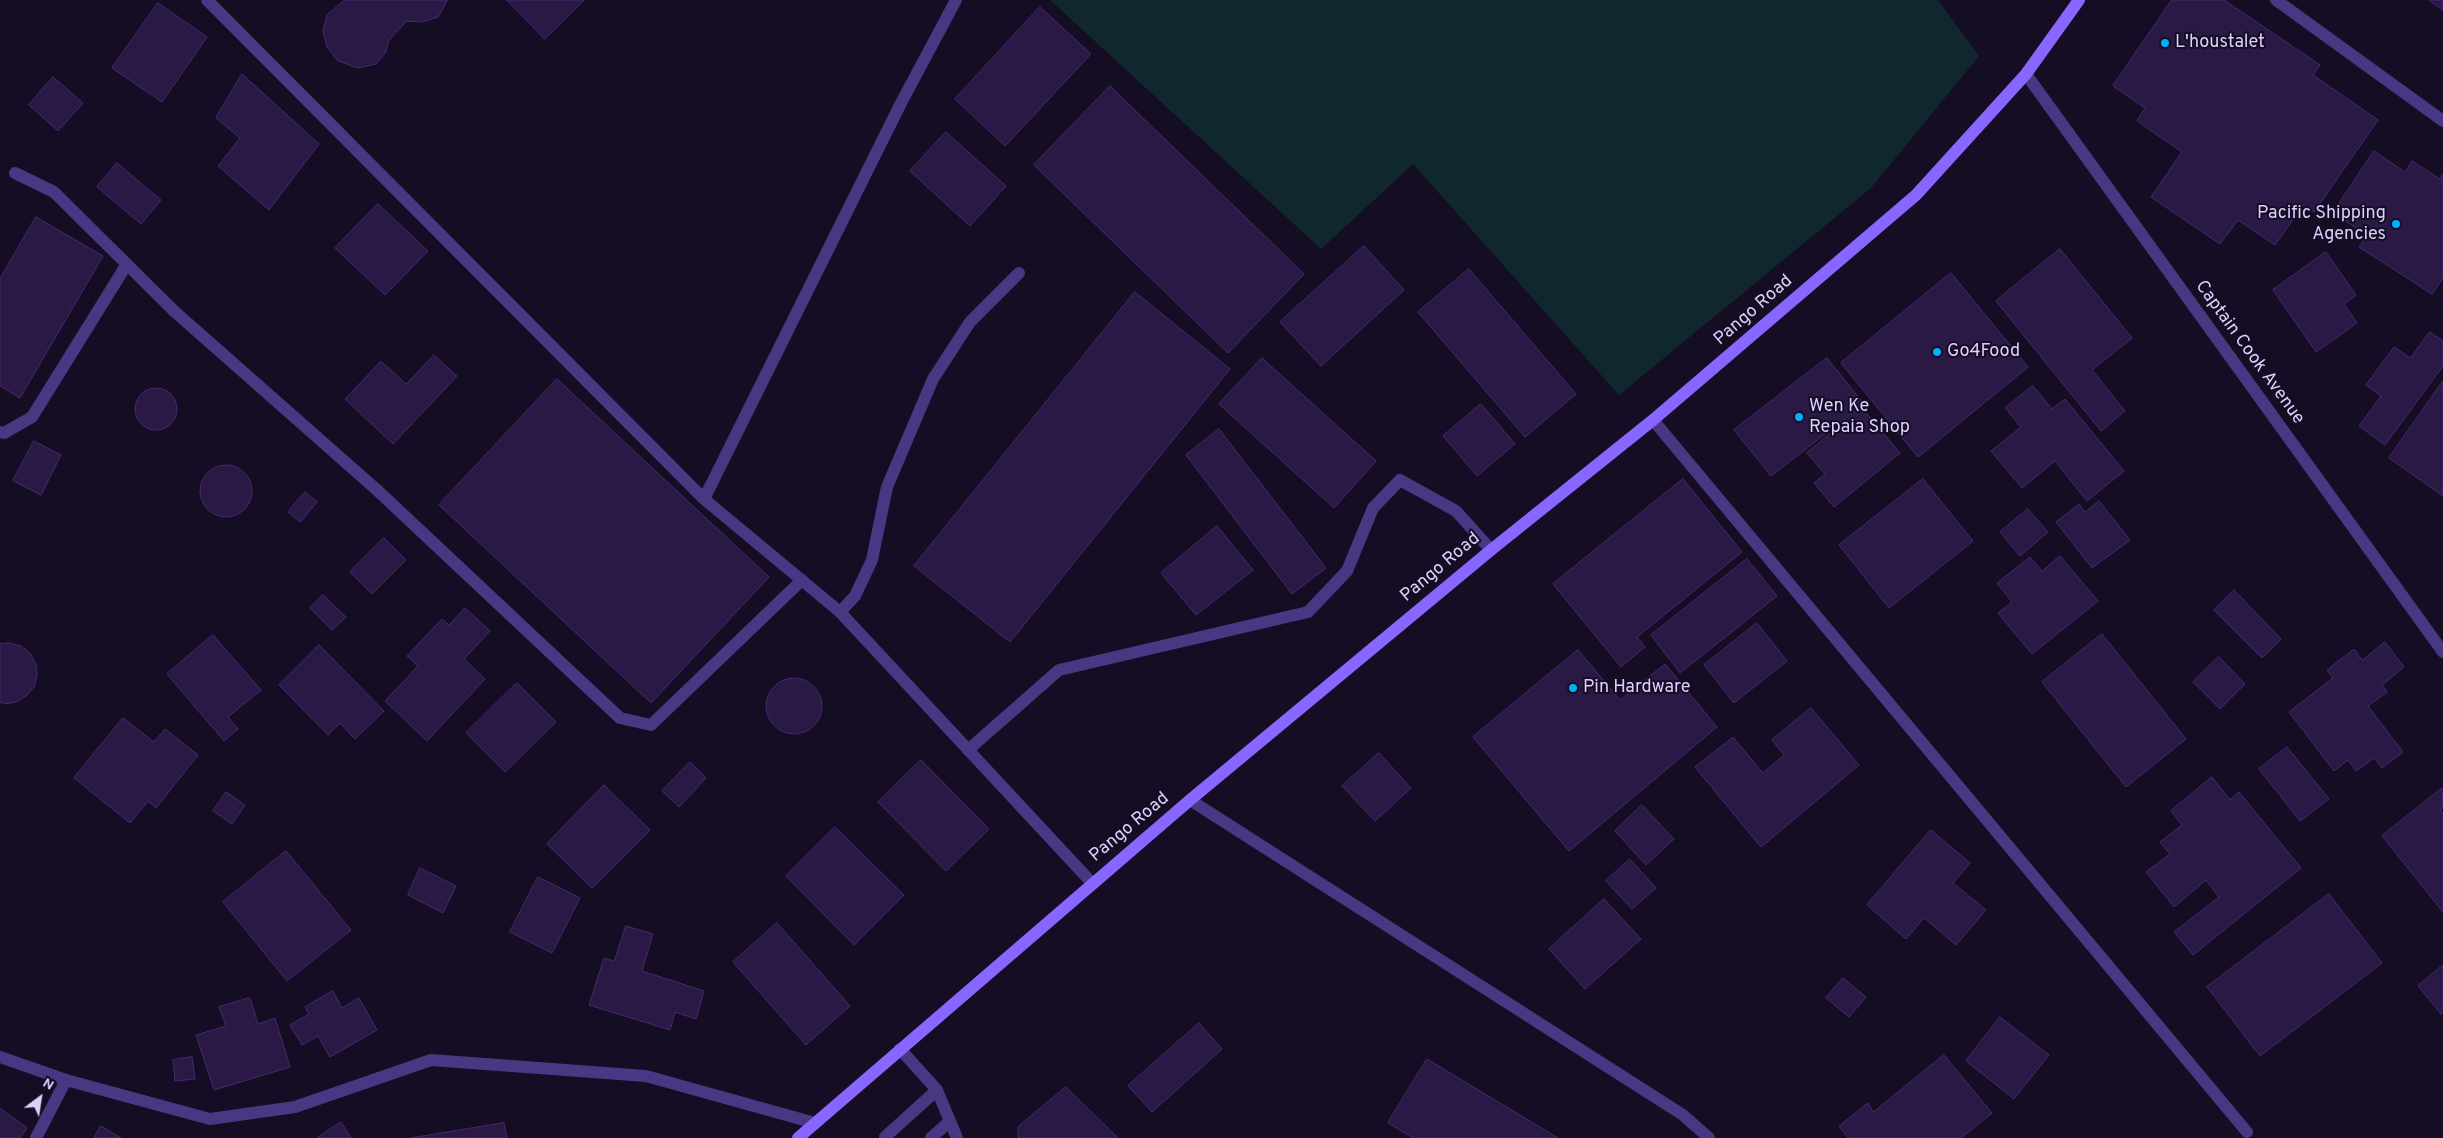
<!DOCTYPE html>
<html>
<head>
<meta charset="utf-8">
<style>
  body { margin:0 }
  #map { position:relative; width:2443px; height:1138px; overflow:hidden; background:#150d23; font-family:Overpass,sans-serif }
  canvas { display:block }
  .north { position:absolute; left:15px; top:1073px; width:50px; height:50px; -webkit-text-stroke:4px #150d23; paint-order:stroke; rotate:31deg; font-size:14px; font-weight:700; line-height:20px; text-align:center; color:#decfff }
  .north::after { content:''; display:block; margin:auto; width:18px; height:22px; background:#decfff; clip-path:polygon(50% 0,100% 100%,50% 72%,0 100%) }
</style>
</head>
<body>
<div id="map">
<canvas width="2443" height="1138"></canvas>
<div class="north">N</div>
</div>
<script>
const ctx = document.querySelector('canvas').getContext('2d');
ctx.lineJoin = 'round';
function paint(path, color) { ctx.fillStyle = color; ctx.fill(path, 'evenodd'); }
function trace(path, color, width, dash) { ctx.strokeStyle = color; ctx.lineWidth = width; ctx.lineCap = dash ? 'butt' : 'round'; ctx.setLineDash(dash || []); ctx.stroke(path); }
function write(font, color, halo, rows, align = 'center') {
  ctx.font = font + ' Overpass,sans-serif'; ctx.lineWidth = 4; ctx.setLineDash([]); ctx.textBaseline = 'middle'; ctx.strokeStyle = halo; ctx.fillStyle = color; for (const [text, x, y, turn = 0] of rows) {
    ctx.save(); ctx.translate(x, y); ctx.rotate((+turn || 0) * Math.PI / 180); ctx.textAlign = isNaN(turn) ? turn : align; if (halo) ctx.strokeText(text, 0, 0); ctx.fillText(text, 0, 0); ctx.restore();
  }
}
const green = new Path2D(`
  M 1050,0 L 1938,0 L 1979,56 L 1871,188 L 1619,395 L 1413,164 L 1321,249 Z`);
const building = new Path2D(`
  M 345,0 L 447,0 L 447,1 L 438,17 L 422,22 L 407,21 L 389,40 L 386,52 L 376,64 L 358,68 L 338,61 L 327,47 L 323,31 L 327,15 Z
  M 507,0 L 584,0 L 545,39 Z
  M 2172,0 L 2224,0 L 2320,65 L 2313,75 L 2378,120 L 2314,212 L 2303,205 L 2275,245 L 2238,220 L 2220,244 L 2151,197 L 2182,152 L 2137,121 L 2145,108 L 2113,86 Z
  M 2429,0 L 2443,0 L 2443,10 Z
  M 158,3 L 207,37 L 162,102 L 112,68 Z
  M 1040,7 L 1091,54 L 1005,146 L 955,99 Z
  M 242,74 L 319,144 L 269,210 L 218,166 L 240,138 L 216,118 Z
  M 53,77 L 83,103 L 58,131 L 29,105 Z
  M 1110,86 L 1304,274 L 1228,353 L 1034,165 Z
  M 946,132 L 1006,186 L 970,226 L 910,171 Z
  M 2374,151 L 2405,172 L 2412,161 L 2440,179 L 2443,174 L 2443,278 L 2432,294 L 2359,247 L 2367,235 L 2333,213 Z
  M 117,163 L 161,200 L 141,224 L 97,187 Z
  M 378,204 L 428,251 L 385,295 L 335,248 Z
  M 36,217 L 103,256 L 20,398 L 0,386 L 0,279 Z
  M 1364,246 L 1404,290 L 1321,366 L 1280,322 Z
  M 2060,249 L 2132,338 L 2092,370 L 2125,411 L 2101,431 L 1996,301 Z
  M 2326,252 L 2356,295 L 2344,304 L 2357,323 L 2316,352 L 2273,290 Z
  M 1469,269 L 1576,394 L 1525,437 L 1418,312 Z
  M 1951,273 L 2028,367 L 1918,457 L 1841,363 Z
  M 1135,292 L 1230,369 L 1010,642 L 914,566 Z
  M 2430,332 L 2443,341 L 2443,366 L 2385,445 L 2359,426 L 2381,396 L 2366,385 L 2394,347 L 2410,358 Z
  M 434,355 L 457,376 L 393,444 L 345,399 L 381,361 L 406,384 Z
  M 1262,358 L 1376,461 L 1334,508 L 1219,404 Z
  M 1827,358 L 1864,404 L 1771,476 L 1734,430 Z
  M 557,379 L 769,577 L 651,703 L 439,505 Z
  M 2443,381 L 2443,496 L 2389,458 Z
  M 2033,386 L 2052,409 L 2065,399 L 2124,471 L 2087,501 L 2055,461 L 2022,488 L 1991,451 L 2021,427 L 2005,408 Z
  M135 409a21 21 0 1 1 42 0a21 21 0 1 1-42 0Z
  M 1481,404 L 1515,444 L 1477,476 L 1443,436 Z
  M 1862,408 L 1900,453 L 1834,507 L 1814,483 L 1825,474 L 1807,453 Z
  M 1219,429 L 1326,568 L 1292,594 L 1186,455 Z
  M 34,441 L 61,455 L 41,495 L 13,481 Z
  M200 491a26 26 0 1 1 52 0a26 26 0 1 1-52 0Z
  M 1683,479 L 1742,552 L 1637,637 L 1645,647 L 1621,667 L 1553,584 Z
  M 1923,479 L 1973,541 L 1889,608 L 1839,545 Z
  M 305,492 L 317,502 L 300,522 L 288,512 Z
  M 2099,501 L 2130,540 L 2092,568 L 2056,522 L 2079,504 L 2085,512 Z
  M 2028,509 L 2048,532 L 2020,556 L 2000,532 Z
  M 1217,526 L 1253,570 L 1196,615 L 1161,573 Z
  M 384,538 L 406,560 L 372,594 L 350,572 Z
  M 2060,556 L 2098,601 L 2032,654 L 1998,613 L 2012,602 L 1997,583 L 2030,557 L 2042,571 Z
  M 1747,559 L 1777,596 L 1680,673 L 1651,635 Z
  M 2234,590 L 2281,639 L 2262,658 L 2214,610 Z
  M 323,595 L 346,617 L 332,630 L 310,608 Z
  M 465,608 L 490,631 L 464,659 L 485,679 L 427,741 L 385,701 L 418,666 L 407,656 L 442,619 L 449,625 Z
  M 1757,623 L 1787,661 L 1734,703 L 1704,665 Z
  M 2102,634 L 2186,739 L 2126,787 L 2042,682 Z
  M 213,635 L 261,690 L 228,717 L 238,729 L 224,741 L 167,674 Z
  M 2385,642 L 2404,667 L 2382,685 L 2387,692 L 2368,706 L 2403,752 L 2382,768 L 2374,758 L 2356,771 L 2348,760 L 2334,771 L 2289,712 L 2333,678 L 2327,670 L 2354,649 L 2362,660 Z
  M 9,643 L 21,646 L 30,653 L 36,664 L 37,675 L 34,687 L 26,696 L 16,702 L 4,704 L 0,702 L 0,644 Z
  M 319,645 L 384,711 L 355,739 L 340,723 L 328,735 L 279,685 Z
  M 1578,650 L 1620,700 L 1665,664 L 1717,727 L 1569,851 L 1473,737 Z
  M 2219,657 L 2245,684 L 2220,709 L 2193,682 Z
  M766 706a28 28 0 1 1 56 0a28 28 0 1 1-56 0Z
  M 517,683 L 556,722 L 505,772 L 466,733 Z
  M 1811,708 L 1859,765 L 1761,847 L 1695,767 L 1733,737 L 1763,773 L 1784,755 L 1772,740 Z
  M 123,718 L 154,742 L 165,729 L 198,755 L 156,808 L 148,801 L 130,823 L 74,778 Z
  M 2287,747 L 2329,799 L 2300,821 L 2259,769 Z
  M 1379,753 L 1411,788 L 1375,821 L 1342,786 Z
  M 921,760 L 989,829 L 946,871 L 878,802 Z
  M 690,762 L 706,778 L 679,807 L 662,791 Z
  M 2212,777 L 2230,800 L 2239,792 L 2301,868 L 2193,955 L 2174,932 L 2219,897 L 2206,880 L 2174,907 L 2146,872 L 2170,854 L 2160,842 L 2182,825 L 2171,811 Z
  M 604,785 L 650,830 L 592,888 L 547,844 Z
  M 2442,788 L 2443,808 L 2440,810 L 2443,814 L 2443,912 L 2382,836 Z
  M 226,792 L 245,805 L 232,824 L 213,811 Z
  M 1642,805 L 1674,839 L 1646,865 L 1615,831 Z
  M 835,827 L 904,895 L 854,945 L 786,876 Z
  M 1931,830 L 1970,863 L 1953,883 L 1986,910 L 1956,945 L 1924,918 L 1906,939 L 1867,905 Z
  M 286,851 L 351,930 L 287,981 L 223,902 Z
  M 1630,859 L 1656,888 L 1632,909 L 1606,881 Z
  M 420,868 L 456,886 L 443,913 L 408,895 Z
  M 538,877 L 580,898 L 552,953 L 510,932 Z
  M 2329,894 L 2382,963 L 2260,1056 L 2207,987 Z
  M 1604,899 L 1641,939 L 1585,989 L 1549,949 Z
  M 777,923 L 850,1006 L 806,1045 L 733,962 Z
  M 626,926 L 653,934 L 642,971 L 704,991 L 696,1019 L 675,1012 L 670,1030 L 589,1005 L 604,958 L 614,961 Z
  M 2443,965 L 2443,1012 L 2441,1014 L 2418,986 Z
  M 1843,978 L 1866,997 L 1849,1017 L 1826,998 Z
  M 333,991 L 342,1008 L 359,998 L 377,1030 L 330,1057 L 318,1036 L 302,1045 L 290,1025 L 309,1014 L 305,1007 Z
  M 250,998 L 258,1024 L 275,1018 L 290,1067 L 214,1090 L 196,1035 L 226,1026 L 219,1007 Z
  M 2000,1017 L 2049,1055 L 2014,1099 L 1966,1061 Z
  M 1199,1023 L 1222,1049 L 1152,1112 L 1128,1086 Z
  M 1944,1055 L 1992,1113 L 1961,1138 L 1848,1138 L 1839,1126 L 1868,1103 L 1873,1112 Z
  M 192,1057 L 195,1079 L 175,1081 L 173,1060 Z
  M 1427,1059 L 1558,1138 L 1413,1138 L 1388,1123 Z
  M 1066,1087 L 1118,1138 L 1018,1138 L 1018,1127 Z
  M 0,1108 L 27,1128 L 20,1138 L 0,1138 Z
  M 341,1122 L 351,1138 L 317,1138 Z
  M 504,1123 L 507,1138 L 411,1138 Z
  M 101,1126 L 121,1138 L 94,1138 Z`);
const lane = new Path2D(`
  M 15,173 L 54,192 L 174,311 L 377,490 L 620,718 L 651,725 L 802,580
  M 0,432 L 4,433 L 32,417 L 127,264
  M 840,612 L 855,596 L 872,560 L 887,487 L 933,379 L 970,322 L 1019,273
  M 968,750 L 1059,670 L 1308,612 L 1347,571 L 1373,508 L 1400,480 L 1456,511 L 1491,550
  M 937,1090 L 957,1138
  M 885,1137 L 937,1090 L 900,1049
  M 931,1138 L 950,1121`);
const street = new Path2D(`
  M 207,0 L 704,499 L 840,612 L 1092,883
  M 2276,0 L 2443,121
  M 2026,74 L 2443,652
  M 1653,420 L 2247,1132
  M 704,499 L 900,105 L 956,0
  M 1190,800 L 1683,1115 L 1709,1138
  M 0,1057 L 66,1080 L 210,1119 L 295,1107 L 431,1060 L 646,1076 L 815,1123
  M 36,1138 L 66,1080`);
const secondary = new Path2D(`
  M 798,1138 L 1190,800 L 1491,550 L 1653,420 L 1916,195 L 2026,74 L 2079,0`);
const markers = [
  [2165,43,5,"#00affa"],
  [2396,224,5,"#00affa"],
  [1937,352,5,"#00affa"],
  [1799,417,5,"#00affa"],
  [1573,688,5,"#00affa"]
];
const poiNames = [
  ["L'houstalet",2175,43],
  ["Pacific Shipping",2386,214,"right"],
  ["Agencies",2386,235,"right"],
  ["Go4Food",1947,352],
  ["Wen Ke",1809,407],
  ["Repaia Shop",1809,428],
  ["Pin Hardware",1583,688]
];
const streetNames = [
  ["Pango Road",1754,311,-41],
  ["Captain Cook Avenue",2249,353,54],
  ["Pango Road",1441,568,-40],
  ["Pango Road",1130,828,-40]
];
paint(green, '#10282d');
paint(building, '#2a1944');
trace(building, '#462a70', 1);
trace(lane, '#493783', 12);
trace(street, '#493783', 12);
trace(secondary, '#86f', 12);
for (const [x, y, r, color] of markers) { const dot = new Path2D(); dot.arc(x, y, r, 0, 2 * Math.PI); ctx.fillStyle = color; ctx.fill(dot); trace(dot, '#150d23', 2); }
write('18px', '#decfff', '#150d23', poiNames, 'left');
write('18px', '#decfff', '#150d23', streetNames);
</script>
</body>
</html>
